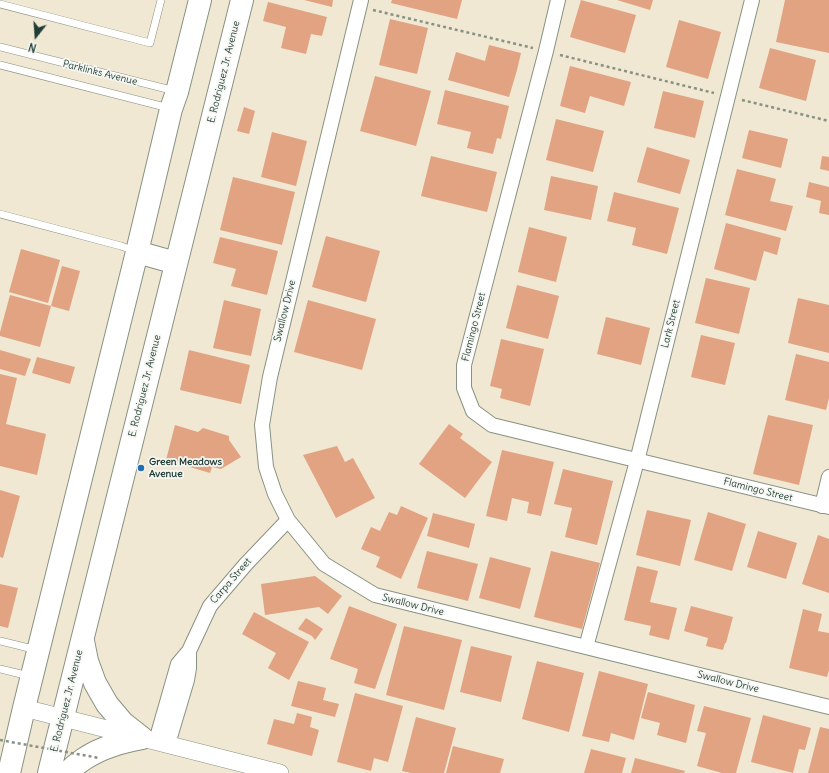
<!DOCTYPE html>
<html>
<head>
<meta charset="utf-8">
<style>
  body { margin:0 }
  #map { position:relative; width:829px; height:773px; overflow:hidden; background:#f0e8d2; font-family:Delius,sans-serif }
  canvas { display:block }
  .north { position:absolute; left:16px; top:16px; width:40px; height:40px; -webkit-text-stroke:3px #f6f6f2; paint-order:stroke; rotate:197deg; font-size:11px; font-weight:700; line-height:16px; text-align:center; color:#1f3d34 }
  .north::after { content:''; display:block; margin:auto; width:14px; height:18px; background:#1f3d34; clip-path:polygon(50% 0,100% 100%,50% 72%,0 100%) }
</style>
</head>
<body>
<div id="map">
<canvas width="829" height="773"></canvas>
<div class="north">N</div>
</div>
<script>
const ctx = document.querySelector('canvas').getContext('2d');
ctx.lineJoin = 'round';
function paint(path, color) { ctx.fillStyle = color; ctx.fill(path, 'evenodd'); }
function trace(path, color, width, dash) { ctx.strokeStyle = color; ctx.lineWidth = width; ctx.lineCap = dash ? 'butt' : 'round'; ctx.setLineDash(dash || []); ctx.stroke(path); }
function write(font, color, halo, rows, align = 'center') {
  ctx.font = font + ' Delius,sans-serif'; ctx.lineWidth = 3.5; ctx.setLineDash([]); ctx.textBaseline = 'middle'; ctx.strokeStyle = halo; ctx.fillStyle = color; for (const [text, x, y, turn = 0] of rows) {
    ctx.save(); ctx.translate(x, y); ctx.rotate((+turn || 0) * Math.PI / 180); ctx.textAlign = isNaN(turn) ? turn : align; if (halo) ctx.strokeText(text, 0, 0); ctx.fillText(text, 0, 0); ctx.restore();
  }
}
const building = new Path2D(`
  M 304,0 L 333,0 L 332,7 Z
  M 392,0 L 462,0 L 457,19 L 391,3 Z
  M 581,0 L 636,15 L 625,53 L 570,37 Z
  M 617,0 L 653,0 L 650,10 Z
  M 785,0 L 829,0 L 829,53 L 776,42 Z
  M 268,2 L 327,17 L 322,36 L 311,34 L 306,54 L 281,48 L 286,27 L 263,21 Z
  M 390,19 L 428,28 L 417,74 L 379,65 Z
  M 679,20 L 721,32 L 708,79 L 666,67 Z
  M 489,45 L 521,53 L 517,70 L 509,97 L 448,80 L 456,52 L 485,61 Z
  M 770,48 L 816,60 L 806,101 L 759,88 Z
  M 570,66 L 631,82 L 624,106 L 590,96 L 585,113 L 560,106 Z
  M 375,76 L 431,91 L 416,146 L 360,131 Z
  M 445,90 L 509,106 L 501,139 L 497,138 L 493,154 L 467,148 L 471,132 L 437,124 Z
  M 663,91 L 704,101 L 695,138 L 654,128 Z
  M 244,107 L 255,111 L 249,134 L 237,131 Z
  M 556,119 L 604,131 L 593,172 L 546,160 Z
  M 749,130 L 788,139 L 781,168 L 742,158 Z
  M 272,132 L 307,141 L 296,186 L 261,177 Z
  M 647,147 L 690,160 L 680,194 L 637,182 Z
  M 431,156 L 497,172 L 487,212 L 421,196 Z
  M 822,156 L 829,157 L 829,171 L 820,169 Z
  M 737,169 L 776,179 L 770,201 L 793,206 L 786,231 L 725,215 Z
  M 551,176 L 598,186 L 591,220 L 544,210 Z
  M 233,177 L 295,192 L 282,245 L 220,230 Z
  M 809,182 L 829,187 L 829,215 L 819,213 L 821,201 L 806,197 Z
  M 614,192 L 679,208 L 667,254 L 632,245 L 636,228 L 607,221 Z
  M 726,223 L 781,238 L 777,255 L 764,251 L 756,281 L 714,269 Z
  M 529,227 L 567,237 L 556,282 L 518,272 Z
  M 326,236 L 380,251 L 366,302 L 312,287 Z
  M 220,237 L 278,251 L 267,295 L 231,286 L 236,269 L 213,263 Z
  M 21,249 L 60,260 L 48,303 L 9,292 Z
  M 62,266 L 80,271 L 69,311 L 51,306 Z
  M 706,278 L 750,288 L 739,334 L 695,323 Z
  M 517,285 L 559,296 L 548,339 L 506,328 Z
  M 10,295 L 51,306 L 40,347 L 0,336 L 0,332 Z
  M 798,298 L 829,305 L 829,353 L 788,343 Z
  M 224,300 L 261,309 L 251,356 L 213,348 Z
  M 308,300 L 376,319 L 362,370 L 294,352 Z
  M 606,317 L 650,328 L 641,365 L 597,354 Z
  M 701,335 L 735,343 L 725,385 L 691,377 Z
  M 501,339 L 544,349 L 530,406 L 500,398 L 502,389 L 490,386 Z
  M 0,350 L 31,359 L 25,376 L 0,369 Z
  M 189,350 L 250,365 L 241,404 L 180,390 Z
  M 796,354 L 829,362 L 829,398 L 826,410 L 785,400 Z
  M 37,357 L 75,367 L 70,384 L 32,373 Z
  M 0,374 L 17,378 L 6,424 L 46,434 L 37,475 L 0,466 Z
  M 768,415 L 813,425 L 799,485 L 753,474 Z
  M 449,424 L 463,434 L 460,438 L 492,462 L 465,498 L 419,464 Z
  M 175,425 L 198,432 L 203,428 L 229,436 L 229,440 L 241,457 L 221,469 L 212,467 L 210,473 L 166,460 Z
  M 337,446 L 345,462 L 353,458 L 375,498 L 336,518 L 303,455 Z
  M 502,450 L 554,462 L 541,516 L 527,513 L 529,502 L 512,498 L 507,521 L 486,516 Z
  M 563,469 L 613,481 L 597,545 L 565,537 L 572,508 L 554,504 Z
  M 0,490 L 20,496 L 3,558 L 0,557 Z
  M 401,506 L 428,518 L 401,579 L 376,567 L 380,557 L 361,549 L 371,527 L 380,531 L 389,512 L 397,515 Z
  M 647,510 L 691,520 L 680,566 L 636,555 Z
  M 708,512 L 746,524 L 732,571 L 694,560 Z
  M 433,513 L 475,524 L 469,548 L 427,536 Z
  M 758,531 L 797,543 L 786,579 L 747,567 Z
  M 818,535 L 829,539 L 829,593 L 802,584 Z
  M 427,551 L 478,564 L 468,601 L 417,588 Z
  M 551,551 L 600,563 L 582,629 L 534,617 Z
  M 490,557 L 531,568 L 520,609 L 479,598 Z
  M 637,566 L 658,571 L 650,602 L 677,608 L 669,640 L 649,635 L 651,626 L 624,620 Z
  M 315,576 L 342,596 L 328,614 L 319,607 L 265,615 L 261,584 Z
  M 0,584 L 18,588 L 8,628 L 0,626 Z
  M 349,606 L 397,624 L 375,689 L 354,683 L 358,669 L 330,659 Z
  M 691,606 L 733,617 L 726,643 L 725,643 L 723,650 L 706,646 L 708,638 L 684,631 Z
  M 803,609 L 822,614 L 818,631 L 829,633 L 829,670 L 827,677 L 789,668 Z
  M 254,612 L 309,642 L 289,680 L 268,668 L 276,653 L 242,634 Z
  M 306,618 L 323,629 L 315,640 L 312,636 L 298,629 Z
  M 404,626 L 462,640 L 444,710 L 386,695 Z
  M 471,646 L 512,656 L 501,702 L 460,692 Z
  M 537,661 L 584,673 L 569,732 L 522,719 Z
  M 599,671 L 648,684 L 634,740 L 611,733 L 609,742 L 582,736 Z
  M 298,681 L 326,688 L 323,700 L 339,704 L 335,717 L 291,706 Z
  M 648,692 L 695,705 L 686,743 L 657,735 L 660,723 L 641,718 Z
  M 355,693 L 403,706 L 388,762 L 374,758 L 371,771 L 337,762 Z
  M 704,706 L 751,718 L 736,773 L 722,773 L 697,766 L 706,733 L 697,731 Z
  M 297,713 L 312,717 L 310,727 L 319,730 L 312,756 L 267,744 L 274,719 L 294,724 Z
  M 763,715 L 811,728 L 805,750 L 799,749 L 793,773 L 751,762 Z
  M 416,717 L 456,728 L 444,773 L 411,773 L 402,771 Z
  M 820,727 L 829,729 L 829,773 L 808,773 Z
  M 453,746 L 504,759 L 500,773 L 446,773 Z
  M 591,749 L 626,758 L 622,773 L 584,773 Z
  M 635,758 L 685,771 L 684,773 L 631,773 Z`);
const path = new Path2D(`
  M 373,10 L 533,48
  M 560,55 L 714,93
  M 742,100 L 829,121`);
const service = new Path2D(`
  M 0,4 L 150,43 L 161,0
  M 0,47 L 175,91
  M 0,65 L 169,108
  M 0,214 L 121,246 L 135,251
  M 0,641 L 37,650
  M 0,669 L 29,676`);
const minor = new Path2D(`
  M 361,0 L 270,377 L 262,425 L 266,467 L 275,494 L 288,520 L 324,564 L 375,595 L 829,707
  M 558,0 L 546,51 L 464,365 L 464,388 L 473,411 L 492,425 L 829,507
  M 822,506 L 829,477
  M 586,647 L 637,461 L 752,0
  M 156,741 L 178,664 L 189,651 L 210,606 L 246,564 L 288,520
  M 168,744 L 187,680 L 189,668 L 189,651`);
const tertiary = new Path2D(`
  M 24,708 L 280,773`);
const primary = new Path2D(`
  M 137,252 L 176,263
  M 83,641 L 87,661 L 95,683 L 107,704 L 123,723 L 142,738
  M 9,773 L 24,708 L 137,252 L 171,109 L 177,92 L 200,0
  M 49,773 L 242,0
  M 67,773 C 72,768 78,763 84,759 C 102,747 122,742 142,738`);
const pathBridge = new Path2D(`
  M 0,740 L 99,758`);
const markers = [
  [141,468,4,"#1f6fb2"]
];
const streetNames = [
  ["E. Rodriguez Jr. Avenue",224,72,-76],
  ["Parklinks Avenue",100,73,14],
  ["Swallow Drive",285,311,-76],
  ["Lark Street",671,324,-76],
  ["Flamingo Street",474,327,-76],
  ["E. Rodriguez Jr. Avenue",145,386,-76],
  ["Flamingo Street",758,490,14],
  ["Carpa Street",231,581,-49],
  ["Swallow Drive",413,605,14],
  ["Swallow Drive",728,682,14],
  ["E. Rodriguez Jr. Avenue",67,701,-76]
];
const poiNames = [
  ["Green Meadows",149,462],
  ["Avenue",149,474]
];
paint(building, '#e1a382');
trace(service, '#889283', 8);
trace(minor, '#889283', 16);
trace(tertiary, '#889283', 18);
trace(primary, '#889283', 24);
trace(path, '#889283', 2.5, [3, 3]);
trace(service, '#fff', 7);
trace(minor, '#fff', 14);
trace(tertiary, '#fff', 17);
trace(primary, '#fff', 22);
trace(pathBridge, '#889283', 2.5, [3, 3]);
for (const [x, y, r, color] of markers) { const dot = new Path2D(); dot.arc(x, y, r, 0, 2 * Math.PI); ctx.fillStyle = color; ctx.fill(dot); trace(dot, '#f6f6f2', 1.5); }
write('10px', '#1f3d34', '#f6f6f2', streetNames);
write('bold 10px', '#1f3d34', '#f6f6f2', poiNames, 'left');
</script>
</body>
</html>
